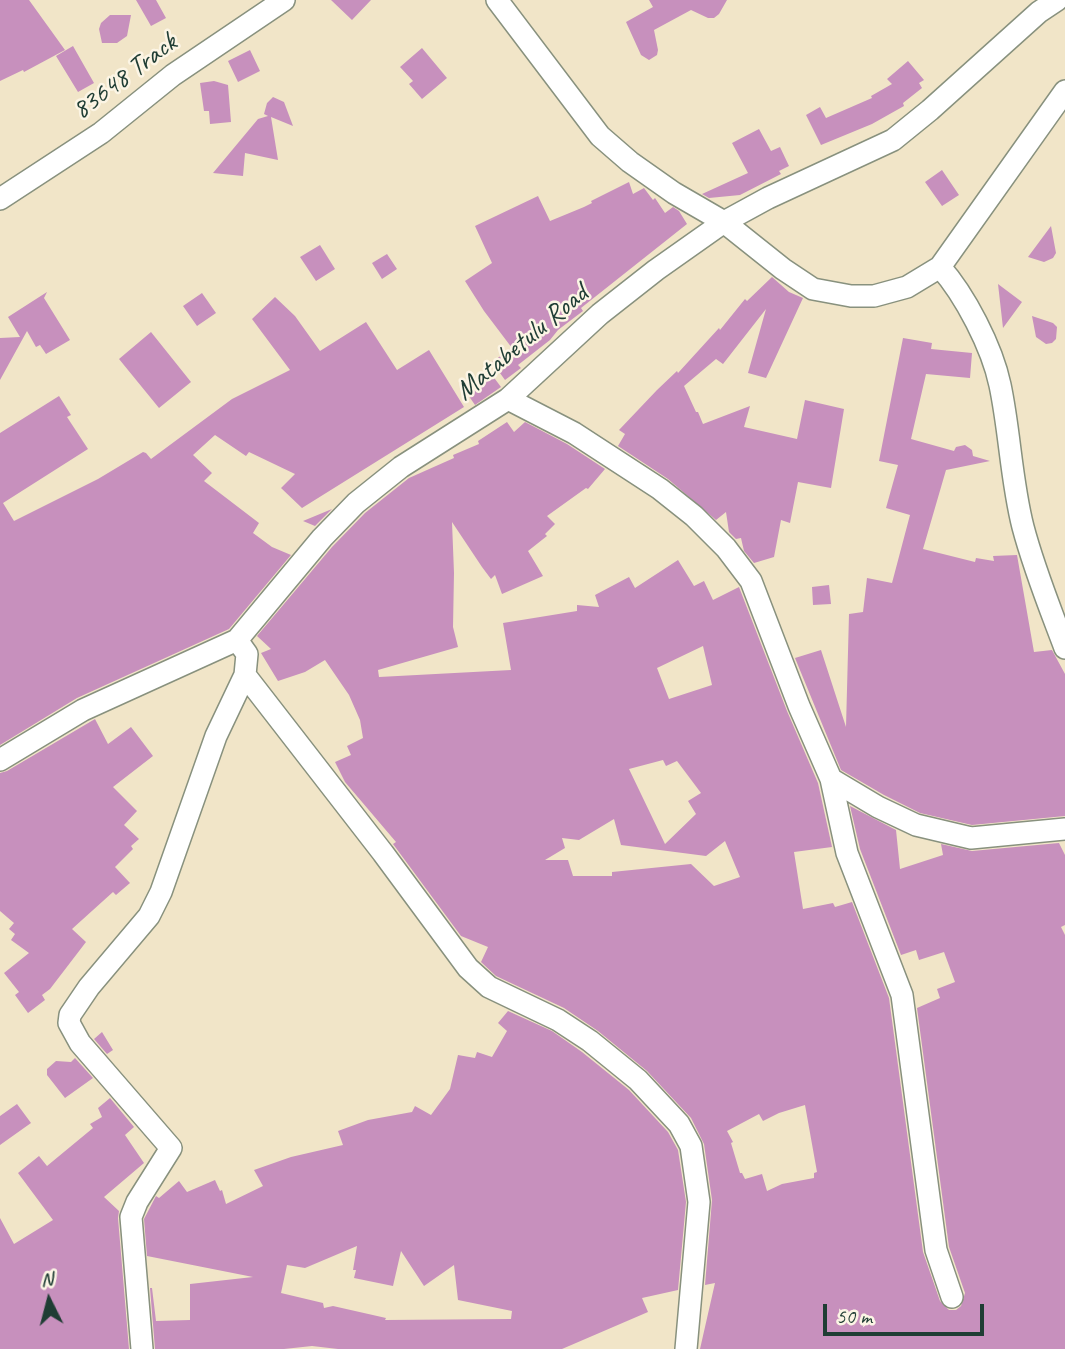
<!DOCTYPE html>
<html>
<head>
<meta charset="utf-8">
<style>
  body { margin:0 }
  #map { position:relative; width:1065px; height:1349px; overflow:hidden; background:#f1e5c8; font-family:Caveat,sans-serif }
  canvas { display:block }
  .north { position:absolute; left:14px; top:1265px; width:70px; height:70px; -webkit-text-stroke:5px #fcf5e5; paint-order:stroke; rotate:354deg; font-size:19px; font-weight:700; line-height:28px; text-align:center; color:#1f3d34 }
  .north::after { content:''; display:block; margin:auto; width:24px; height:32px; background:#1f3d34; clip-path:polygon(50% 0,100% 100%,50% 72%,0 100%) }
  .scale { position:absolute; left:823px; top:1304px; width:161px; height:32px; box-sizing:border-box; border:4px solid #1f3d34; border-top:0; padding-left:9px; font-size:21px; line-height:24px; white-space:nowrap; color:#1f3d34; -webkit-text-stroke:5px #fcf5e5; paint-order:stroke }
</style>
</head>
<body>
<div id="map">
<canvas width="1065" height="1349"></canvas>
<div class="north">N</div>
<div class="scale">50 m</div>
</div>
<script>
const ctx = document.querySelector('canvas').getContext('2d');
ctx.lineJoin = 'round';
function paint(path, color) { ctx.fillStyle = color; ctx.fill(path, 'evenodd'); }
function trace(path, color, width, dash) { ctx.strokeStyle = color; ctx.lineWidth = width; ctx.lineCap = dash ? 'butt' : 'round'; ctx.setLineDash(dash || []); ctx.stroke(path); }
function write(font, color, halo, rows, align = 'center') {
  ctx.font = font + ' Caveat,sans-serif'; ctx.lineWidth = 5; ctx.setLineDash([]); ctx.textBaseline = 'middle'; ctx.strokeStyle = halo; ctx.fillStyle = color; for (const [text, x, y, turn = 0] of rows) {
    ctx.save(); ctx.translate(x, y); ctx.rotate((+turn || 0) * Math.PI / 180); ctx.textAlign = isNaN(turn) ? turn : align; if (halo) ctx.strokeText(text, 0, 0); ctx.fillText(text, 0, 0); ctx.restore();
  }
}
const building = new Path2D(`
  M 0,0 L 29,0 L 65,50 L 24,72 L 23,70 L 0,81 Z
  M 136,0 L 156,0 L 166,18 L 151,26 Z
  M 331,0 L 371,0 L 352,20 Z
  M 649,0 L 727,0 L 719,14 L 714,18 L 708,18 L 691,10 L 654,30 L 658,50 L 657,55 L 649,60 L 641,55 L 626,22 L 653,7 Z
  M 110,15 L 131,15 L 127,36 L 117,43 L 102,43 L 99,29 L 101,23 Z
  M 73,46 L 94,83 L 78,92 L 56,56 Z
  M 422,48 L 447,78 L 422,99 L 409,84 L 413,81 L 400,67 Z
  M 250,50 L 260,71 L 238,82 L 228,61 Z
  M 908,61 L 924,80 L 919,83 L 922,88 L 903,103 L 904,106 L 872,124 L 821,145 L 806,115 L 820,107 L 826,118 L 872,98 L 871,96 L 892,84 L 887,79 Z
  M 214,81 L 228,85 L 231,122 L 210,124 L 209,111 L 204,111 L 200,83 Z
  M 273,97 L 284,102 L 293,126 L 271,117 L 278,160 L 245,153 L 243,176 L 213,173 L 258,119 L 268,116 L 264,114 L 267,103 Z
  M 759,129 L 771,151 L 780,147 L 789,166 L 779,171 L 781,174 L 740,195 L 709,198 L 702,194 L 748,173 L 732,143 Z
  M 942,170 L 959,195 L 942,206 L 925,182 Z
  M 629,182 L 633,194 L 644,188 L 653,200 L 655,198 L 665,213 L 673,207 L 679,211 L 687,224 L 581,308 L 583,311 L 558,330 L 550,340 L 518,365 L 521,368 L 505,380 L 492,362 L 512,348 L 484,311 L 465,281 L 492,263 L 475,226 L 538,196 L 550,221 L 584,207 L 592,203 L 591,201 Z
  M 1051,226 L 1056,253 L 1053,258 L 1044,262 L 1028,257 Z
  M 320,245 L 335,269 L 316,281 L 300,257 Z
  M 387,254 L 397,269 L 382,279 L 372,263 Z
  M 772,277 L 789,292 L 803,298 L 766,378 L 748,373 L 766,309 L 723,364 L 716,359 L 684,386 L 696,412 L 698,412 L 703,424 L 750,406 L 744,427 L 797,439 L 805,400 L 844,409 L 831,488 L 798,482 L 790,523 L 781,520 L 774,557 L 754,563 L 744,551 L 741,538 L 736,539 L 729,532 L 726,512 L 716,520 L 668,479 L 618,446 L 625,434 L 619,430 L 657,390 L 677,371 L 678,373 L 719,328 L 720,330 L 745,299 L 747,301 Z
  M 998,284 L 1022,302 L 1003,328 Z
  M 47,292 L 44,298 L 70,340 L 46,354 L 40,345 L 36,347 L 27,331 L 0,380 L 0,338 L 20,337 L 8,317 Z
  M 202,293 L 216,313 L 197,326 L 183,306 Z
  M 275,297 L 295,316 L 320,351 L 366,322 L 397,370 L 429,350 L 464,407 L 302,508 L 281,488 L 295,474 L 249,452 L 246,456 L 215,435 L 193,455 L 212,473 L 204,481 L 259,523 L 253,533 L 272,547 L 291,555 L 229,629 L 77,698 L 0,745 L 0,433 L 59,396 L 71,415 L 67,417 L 88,449 L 3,503 L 14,521 L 98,479 L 143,452 L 146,453 L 151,459 L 232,399 L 290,370 L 252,319 Z
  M 1032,316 L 1053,323 L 1057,327 L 1056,339 L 1052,343 L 1046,344 L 1036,337 Z
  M 151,332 L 191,382 L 159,408 L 119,359 Z
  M 903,338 L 932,343 L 931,349 L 972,353 L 970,378 L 926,374 L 911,439 L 954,451 L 956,447 L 965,445 L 972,450 L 973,456 L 990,461 L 946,470 L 923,549 L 975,562 L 976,558 L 994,561 L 993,556 L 1017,555 L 1034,652 L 1052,650 L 1065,674 L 1065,816 L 972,825 L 920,813 L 884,795 L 841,770 L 795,658 L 821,650 L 846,727 L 849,614 L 863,612 L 867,578 L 892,583 L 910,515 L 886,508 L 898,465 L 879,461 Z
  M 489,371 L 501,387 L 475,405 L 464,389 Z
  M 507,422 L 514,432 L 525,422 L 567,444 L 605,469 L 588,489 L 586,488 L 547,516 L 555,524 L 545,534 L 547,536 L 528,551 L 543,576 L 502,594 L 495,575 L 491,579 L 482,567 L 452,522 L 454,573 L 453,627 L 458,647 L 378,670 L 379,677 L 511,670 L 503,623 L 577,611 L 577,605 L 599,607 L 595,595 L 629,577 L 635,588 L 678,560 L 694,586 L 704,581 L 713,600 L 739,587 L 787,711 L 818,783 L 832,847 L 794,852 L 803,909 L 833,903 L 835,907 L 852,902 L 889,998 L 923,1252 L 940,1301 L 949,1310 L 956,1310 L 961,1306 L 965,1293 L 949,1247 L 917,1008 L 940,998 L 937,989 L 955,982 L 944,952 L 919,960 L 916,950 L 901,955 L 860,849 L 850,806 L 896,830 L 900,869 L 943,855 L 941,844 L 972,851 L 1059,843 L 1065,855 L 1065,925 L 1061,927 L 1065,935 L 1065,1349 L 700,1349 L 715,1283 L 705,1285 L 712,1200 L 704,1144 L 691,1118 L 647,1071 L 598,1031 L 564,1008 L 496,976 L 481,962 L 488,947 L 461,936 L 393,844 L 396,842 L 345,782 L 335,762 L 351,755 L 347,746 L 363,738 L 360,720 L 349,695 L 325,660 L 305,672 L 278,681 L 261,653 L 271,649 L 257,636 L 332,547 L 365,513 L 409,478 L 454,458 L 453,455 L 479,444 L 478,441 ZM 703,646 L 712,685 L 669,699 L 657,668 ZM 663,760 L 666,766 L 677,761 L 701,793 L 688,801 L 696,814 L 665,844 L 629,769 ZM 614,819 L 621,845 L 706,856 L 725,841 L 740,877 L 714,886 L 691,864 L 612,872 L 612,876 L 573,876 L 568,860 L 545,860 L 565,848 L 562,838 L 579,840 ZM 805,1105 L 817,1172 L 814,1173 L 814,1178 L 782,1184 L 767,1191 L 762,1174 L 745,1179 L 742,1173 L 740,1173 L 731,1143 L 733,1142 L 727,1131 L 759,1114 L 763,1121 L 779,1113 Z
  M 332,509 L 315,526 L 303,521 Z
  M 829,585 L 831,604 L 813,605 L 812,587 Z
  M 95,719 L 108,744 L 131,727 L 153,756 L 113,787 L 137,811 L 124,825 L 139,839 L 131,846 L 133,849 L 115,867 L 130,883 L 116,895 L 113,892 L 72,929 L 86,942 L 50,989 L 42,995 L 45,1000 L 28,1013 L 15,995 L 19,992 L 4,973 L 29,953 L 11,940 L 15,934 L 9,929 L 14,923 L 0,911 L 0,773 L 7,771 Z
  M 508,1011 L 552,1031 L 582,1052 L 629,1090 L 668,1132 L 678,1150 L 686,1202 L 678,1290 L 642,1298 L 648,1312 L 562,1349 L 338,1349 L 312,1346 L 284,1349 L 155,1349 L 150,1288 L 152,1288 L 156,1321 L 190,1320 L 190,1284 L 253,1277 L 147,1256 L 144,1219 L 156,1196 L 159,1198 L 179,1181 L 187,1192 L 215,1180 L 220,1191 L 222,1190 L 226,1204 L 263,1186 L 254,1170 L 291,1157 L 343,1145 L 338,1131 L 368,1120 L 412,1112 L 415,1106 L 431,1115 L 450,1089 L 458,1055 L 475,1058 L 477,1052 L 492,1057 L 507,1031 L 498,1023 ZM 357,1246 L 353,1270 L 356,1270 L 354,1278 L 393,1286 L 401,1251 L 424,1286 L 454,1265 L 458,1300 L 512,1311 L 511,1319 L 385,1320 L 386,1318 L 333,1306 L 324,1308 L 323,1303 L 281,1293 L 287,1265 L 305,1268 Z
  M 102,1032 L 113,1050 L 107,1054 L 94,1039 Z
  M 75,1058 L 93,1078 L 65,1098 L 47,1075 L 47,1069 L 56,1061 L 71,1062 Z
  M 110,1098 L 134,1127 L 125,1135 L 144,1163 L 104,1197 L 119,1211 L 118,1218 L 129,1349 L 0,1349 L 0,1218 L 14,1244 L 53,1220 L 18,1173 L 39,1156 L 47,1166 L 93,1128 L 90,1124 L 102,1117 L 98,1108 Z
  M 17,1104 L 31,1123 L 0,1145 L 0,1116 Z`);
const street = new Path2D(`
  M 497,0 L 600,136 L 630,162 L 674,193 L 724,222 L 783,269 L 813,289 L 851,296 L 874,296 L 907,287 L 940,267 C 965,295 992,347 1000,385 C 1010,432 1011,480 1023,527 C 1034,569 1050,608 1065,648
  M 0,199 L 101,133 L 173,75 L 284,0
  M 940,267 L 1065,91
  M 508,399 L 574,433 L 660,489 L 694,516 L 726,548 L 751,581 L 799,706 L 831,779 L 878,807 L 916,825 L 971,838 L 1065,829
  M 245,675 L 383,853 L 468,968 L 489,987 L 558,1020 L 590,1041 L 638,1080 L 679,1124 L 691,1146 L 699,1202 L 686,1349
  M 0,760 L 83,710 L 237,640 L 322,538 L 356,503 L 401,467 L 508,399 L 600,314 L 656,270 L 724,222 L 768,198 L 893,140 L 930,110 L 1039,12 L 1057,0
  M 831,779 L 847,853 L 902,995 L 936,1250 L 952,1297
  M 142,1349 L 131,1217 L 137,1202 L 171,1148 L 80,1043 L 69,1023 L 70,1015 L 89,987 L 149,916 L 161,892 L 216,736 L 245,675 L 247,654 L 237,640`);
const streetNames = [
  ["83648 Track",125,77,-37],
  ["Matabetulu Road",522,343,-40]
];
paint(building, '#c790bd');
trace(street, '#88917e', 24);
trace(street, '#fff', 21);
write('28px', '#1f3d34', '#fcf5e5', streetNames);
</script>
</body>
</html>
